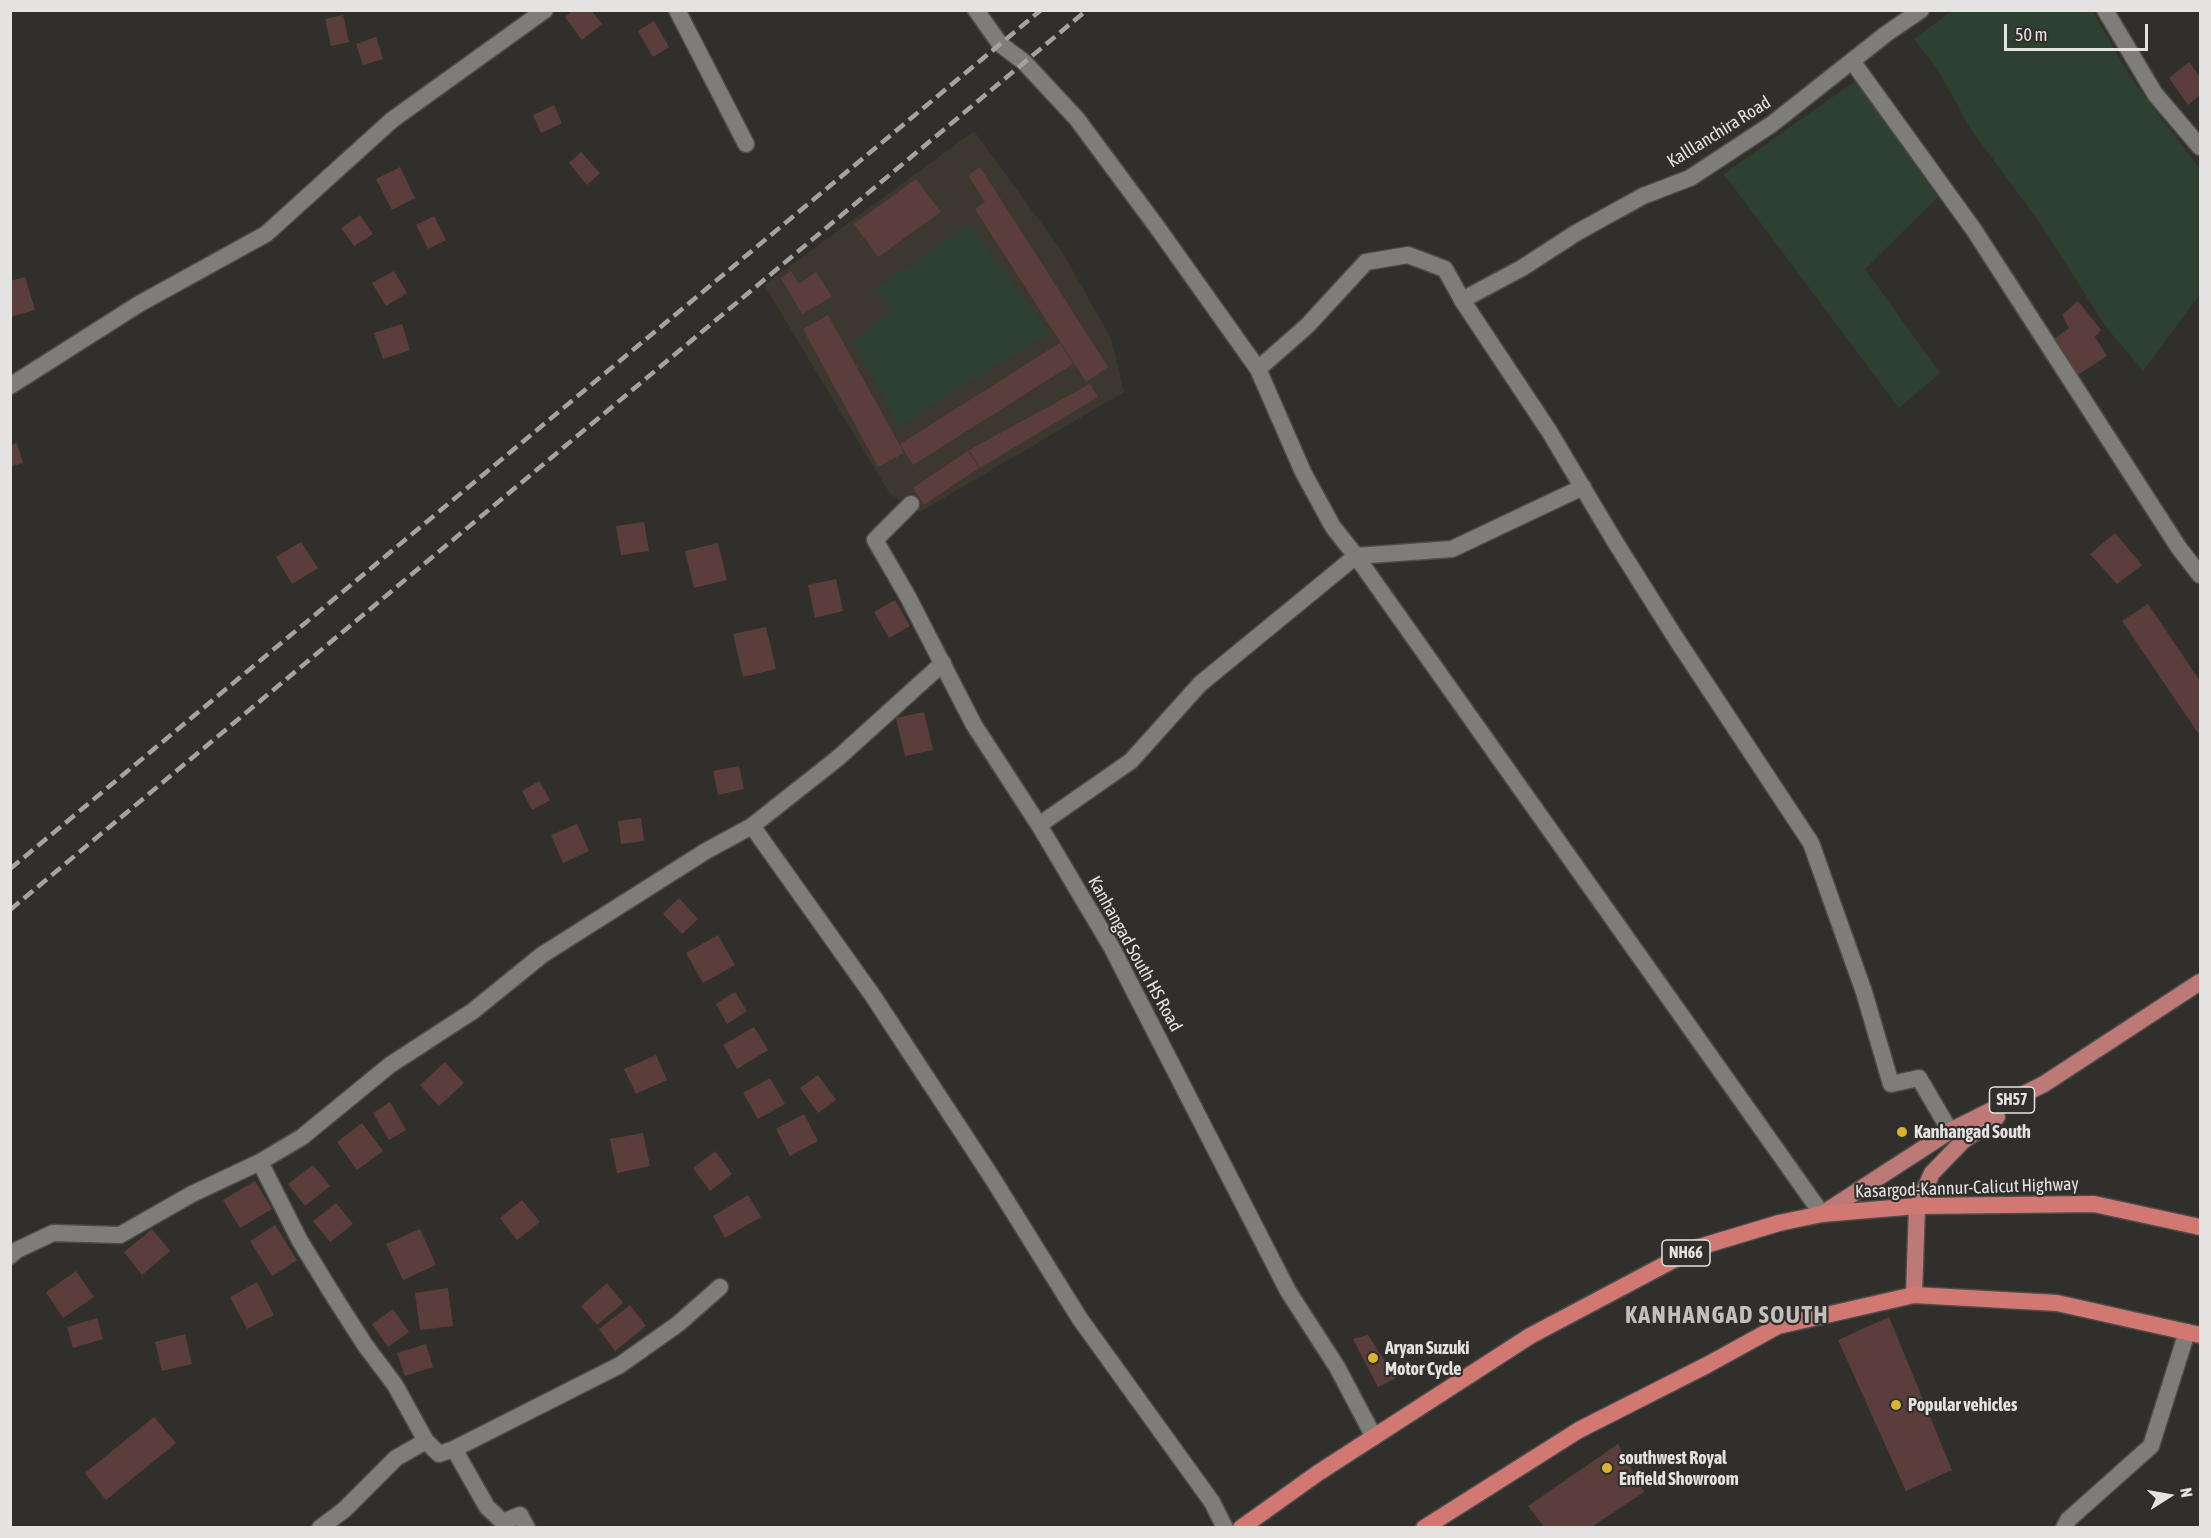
<!DOCTYPE html>
<html>
<head>
<meta charset="utf-8">
<style>
  body { margin:0 }
  #map { position:relative; width:2211px; height:1538px; overflow:hidden; background:#312f2c; font-family:"Asap Condensed",sans-serif }
  canvas { display:block }
  .frame { position:absolute; inset:0; border:12px solid #e4e3e1; pointer-events:none }
  .north { position:absolute; left:2139px; top:1466px; width:60px; height:60px; -webkit-text-stroke:4px #312f2c; paint-order:stroke; rotate:79deg; font-size:16px; font-weight:700; line-height:24px; text-align:center; color:#e4e3e1 }
  .north::after { content:''; display:block; margin:auto; width:21px; height:27px; background:#e4e3e1; clip-path:polygon(50% 0,100% 100%,50% 72%,0 100%) }
  .scale { position:absolute; left:2004px; top:24px; width:144px; height:27px; box-sizing:border-box; border:3px solid #e4e3e1; border-top:0; padding-left:8px; font-size:18px; line-height:21px; white-space:nowrap; color:#e4e3e1; -webkit-text-stroke:4px #312f2c; paint-order:stroke }
</style>
</head>
<body>
<div id="map">
<canvas width="2211" height="1538"></canvas>
<div class="frame"></div>
<div class="north">N</div>
<div class="scale">50 m</div>
</div>
<script>
const ctx = document.querySelector('canvas').getContext('2d');
ctx.lineJoin = 'round';
function paint(path, color) { ctx.fillStyle = color; ctx.fill(path, 'evenodd'); }
function trace(path, color, width, dash) { ctx.strokeStyle = color; ctx.lineWidth = width; ctx.lineCap = dash ? 'butt' : 'round'; ctx.setLineDash(dash || []); ctx.stroke(path); }
function write(font, color, halo, rows, align = 'center') {
  ctx.font = font + ' "Asap Condensed",sans-serif'; ctx.lineWidth = 4.5; ctx.setLineDash([]); ctx.textBaseline = 'middle'; ctx.strokeStyle = halo; ctx.fillStyle = color; for (const [text, x, y, turn = 0] of rows) {
    ctx.save(); ctx.translate(x, y); ctx.rotate((+turn || 0) * Math.PI / 180); ctx.textAlign = isNaN(turn) ? turn : align; if (halo) ctx.strokeText(text, 0, 0); ctx.fillText(text, 0, 0); ctx.restore();
  }
}
const built = new Path2D(`
  M 974,131 L 1061,250 L 1111,338 L 1124,392 L 920,512 L 890,494 L 764,285 Z`);
const green = new Path2D(`
  M 1953,10 L 2092,11 L 2133,81 L 2200,169 L 2200,294 L 2143,371 L 2106,327 L 2040,223 L 1970,128 L 1938,70 L 1914,39 Z
  M 1858,79 L 1938,197 L 1865,269 L 1940,373 L 1899,408 L 1724,174 Z
  M 969,225 L 1050,333 L 942,399 L 900,428 L 853,342 L 892,311 L 874,289 Z`);
const building = new Path2D(`
  M 573,10 L 591,10 L 602,24 L 582,40 L 565,17 Z
  M 343,15 L 349,42 L 331,46 L 325,19 Z
  M 654,21 L 669,47 L 653,57 L 638,31 Z
  M 376,37 L 383,59 L 363,65 L 356,44 Z
  M 2189,62 L 2200,77 L 2200,95 L 2188,105 L 2169,78 Z
  M 554,105 L 562,123 L 541,133 L 533,115 Z
  M 581,152 L 600,173 L 587,185 L 569,163 Z
  M 400,167 L 415,198 L 392,210 L 376,179 Z
  M 980,167 L 1108,367 L 1086,382 L 975,209 L 985,202 L 968,175 Z
  M 916,179 L 941,212 L 878,257 L 854,224 Z
  M 360,215 L 373,234 L 354,246 L 341,228 Z
  M 434,216 L 446,240 L 428,249 L 416,225 Z
  M 394,271 L 407,293 L 386,306 L 372,283 Z
  M 791,271 L 799,284 L 816,272 L 832,297 L 802,314 L 781,278 Z
  M 25,277 L 35,310 L 10,317 L 10,281 Z
  M 2078,301 L 2101,330 L 2095,337 L 2107,356 L 2076,376 L 2053,340 L 2069,328 L 2062,315 Z
  M 828,315 L 904,453 L 878,467 L 803,329 Z
  M 402,324 L 410,350 L 383,359 L 374,333 Z
  M 1060,343 L 1073,364 L 913,465 L 900,444 Z
  M 1090,384 L 1098,397 L 980,468 L 969,450 Z
  M 17,443 L 23,463 L 10,467 L 10,445 Z
  M 968,451 L 979,468 L 924,505 L 913,488 Z
  M 644,522 L 649,551 L 621,555 L 616,526 Z
  M 2115,533 L 2142,565 L 2117,584 L 2090,554 Z
  M 301,542 L 318,568 L 292,584 L 276,557 Z
  M 718,543 L 727,580 L 694,588 L 685,551 Z
  M 836,579 L 843,611 L 815,618 L 808,585 Z
  M 895,600 L 910,626 L 889,638 L 874,612 Z
  M 2148,604 L 2200,681 L 2200,732 L 2198,733 L 2122,621 Z
  M 766,627 L 776,669 L 743,677 L 733,634 Z
  M 924,712 L 933,750 L 905,756 L 896,718 Z
  M 739,766 L 744,789 L 718,795 L 713,771 Z
  M 539,781 L 550,800 L 532,810 L 522,791 Z
  M 641,818 L 644,841 L 621,844 L 618,821 Z
  M 577,824 L 589,851 L 563,863 L 551,835 Z
  M 679,898 L 698,919 L 682,934 L 663,914 Z
  M 718,935 L 735,965 L 703,983 L 686,953 Z
  M 735,992 L 747,1011 L 727,1024 L 716,1004 Z
  M 754,1027 L 768,1050 L 737,1069 L 723,1045 Z
  M 656,1055 L 667,1080 L 636,1094 L 624,1069 Z
  M 445,1062 L 464,1083 L 439,1106 L 420,1085 Z
  M 818,1075 L 836,1100 L 818,1113 L 800,1088 Z
  M 770,1078 L 785,1104 L 758,1119 L 743,1093 Z
  M 390,1102 L 406,1130 L 389,1140 L 373,1113 Z
  M 804,1114 L 818,1141 L 790,1156 L 776,1129 Z
  M 362,1123 L 383,1151 L 357,1170 L 337,1142 Z
  M 643,1133 L 650,1166 L 617,1173 L 610,1139 Z
  M 715,1151 L 732,1174 L 710,1191 L 693,1168 Z
  M 313,1165 L 330,1186 L 305,1206 L 288,1184 Z
  M 255,1181 L 272,1209 L 240,1228 L 223,1200 Z
  M 748,1195 L 761,1217 L 725,1238 L 713,1216 Z
  M 522,1200 L 540,1222 L 517,1240 L 500,1218 Z
  M 336,1203 L 353,1224 L 330,1242 L 313,1221 Z
  M 275,1225 L 297,1260 L 272,1276 L 250,1241 Z
  M 152,1229 L 170,1251 L 142,1275 L 124,1252 Z
  M 420,1229 L 436,1265 L 403,1280 L 386,1244 Z
  M 76,1271 L 94,1297 L 63,1318 L 46,1292 Z
  M 257,1282 L 274,1315 L 247,1329 L 230,1297 Z
  M 607,1283 L 623,1303 L 597,1325 L 581,1306 Z
  M 448,1288 L 453,1326 L 420,1330 L 415,1293 Z
  M 630,1305 L 646,1326 L 615,1351 L 599,1329 Z
  M 393,1309 L 409,1332 L 388,1347 L 372,1324 Z
  M 1889,1317 L 1952,1470 L 1906,1491 L 1838,1340 Z
  M 97,1318 L 103,1339 L 73,1348 L 67,1327 Z
  M 185,1334 L 192,1364 L 162,1371 L 155,1342 Z
  M 1368,1335 L 1396,1378 L 1378,1387 L 1353,1339 Z
  M 426,1344 L 433,1367 L 405,1376 L 397,1353 Z
  M 154,1417 L 176,1443 L 106,1500 L 85,1473 Z
  M 1618,1444 L 1644,1492 L 1590,1528 L 1545,1528 L 1528,1506 Z`);
const minor = new Path2D(`
  M 677,10 L 746,144
  M 976,10 L 1000,44 L 1024,62 L 1077,119 L 1157,227 L 1258,369 L 1307,326 L 1366,262 L 1408,255 L 1445,269 L 1462,300 L 1549,431 L 1614,540 L 1675,637 L 1811,843 L 1864,992 L 1891,1084 L 1919,1078 L 1950,1131
  M 2105,10 L 2155,94 L 2200,147
  M 1852,61 L 1974,230 L 2179,548 L 2200,575
  M 1258,369 L 1303,472 L 1333,527 L 1356,556 L 1822,1214
  M 10,386 L 139,304 L 266,234 L 392,120 L 545,10
  M 1039,825 L 1131,761 L 1200,684 L 1356,556 L 1452,549 L 1583,487
  M 752,826 L 873,996 L 991,1176 L 1080,1319 L 1212,1502 L 1225,1528
  M 260,1162 L 300,1241 L 333,1295 L 365,1345 L 395,1385 L 426,1441 L 439,1454 L 454,1449 L 487,1507 L 503,1522 L 520,1515 L 527,1528
  M 10,1256 L 17,1250 L 53,1233 L 120,1235 L 192,1194 L 260,1162 L 302,1137 L 390,1065 L 473,1011 L 542,955 L 706,851 L 752,826 L 838,758 L 943,663
  M 454,1449 L 620,1365 L 678,1324 L 720,1287
  M 320,1528 L 344,1510 L 396,1458 L 426,1441
  M 2064,1528 L 2068,1520 L 2151,1446 L 2187,1332`);
const tertiary = new Path2D(`
  M 1462,300 L 1522,268 L 1576,233 L 1643,196 L 1690,178 L 1772,124 L 1886,34 L 1921,10
  M 911,504 L 875,540 L 908,597 L 974,725 L 1039,825 L 1112,948 L 1288,1291 L 1337,1367 L 1374,1437`);
const primary = new Path2D(`
  M 1822,1214 L 1950,1131 L 2044,1084 L 2200,982
  M 1914,1295 L 1917,1206 L 1932,1173 L 1963,1141 L 1997,1117`);
const trunk = new Path2D(`
  M 1241,1528 L 1318,1473 L 1530,1336 L 1696,1248 L 1779,1223 L 1822,1214 L 1917,1206 L 2094,1204 L 2200,1227
  M 1424,1528 L 1579,1430 L 1707,1365 L 1778,1326 L 1914,1295 L 2057,1303 L 2200,1335`);
const rail = new Path2D(`
  M 10,869 L 1041,10
  M 10,910 L 1087,10`);
const markers = [
  [1902,1132,6,"#dab333"],
  [1373,1358,6,"#dab333"],
  [1896,1405,6,"#dab333"],
  [1607,1468,6,"#dab333"]
];
const shields = [
  [2012,1100,45],
  [1686,1253,48]
];
const shieldNames = [
  ["SH57",2012,1100],
  ["NH66",1686,1253]
];
const streetNames = [
  ["Kalllanchira Road",1719,132,-32],
  ["Kanhangad South HS Road",1135,954,61],
  ["Kasargod-Kannur-Calicut Highway",1967,1188,-2]
];
const poiNames = [
  ["Kanhangad South",1914,1132],
  ["Aryan Suzuki",1385,1348],
  ["Motor Cycle",1385,1369],
  ["Popular vehicles",1908,1405],
  ["southwest Royal",1619,1458],
  ["Enfield Showroom",1619,1479]
];
const districtNames = [
  ["KANHANGAD SOUTH",1727,1315]
];
paint(built, '#3c372f');
paint(green, '#2e4030');
paint(building, '#5b3e3b');
trace(minor, '#4d4c4a', 19);
trace(tertiary, '#4d4c4a', 19);
trace(primary, '#4d4c4a', 19);
trace(trunk, '#4d4c4a', 19);
trace(minor, '#7f7d7a', 16);
trace(tertiary, '#7f7d7a', 16);
trace(primary, '#bd7975', 16);
trace(trunk, '#d27873', 16);
trace(rail, '#a4a3a1', 4.5, [12, 6]);
for (const [x, y, r, color] of markers) { const dot = new Path2D(); dot.arc(x, y, r, 0, 2 * Math.PI); ctx.fillStyle = color; ctx.fill(dot); trace(dot, '#312f2c', 2); }
for (const [x, y, w] of shields) { const box = new Path2D(); box.roundRect(x - w / 2, y - 13, w, 26, 4.5); ctx.fillStyle = '#312f2c'; ctx.fill(box); trace(box, '#e4e3e1', 1.5); }
write('bold 16px', '#e4e3e1', null, shieldNames);
write('18px', '#e4e3e1', '#312f2c', streetNames);
write('bold 18px', '#e4e3e1', '#312f2c', poiNames, 'left');
ctx.letterSpacing = '1.5px';
write('bold 24px', '#c2bfbc', '#312f2c', districtNames);
ctx.letterSpacing = '0px';
</script>
</body>
</html>
